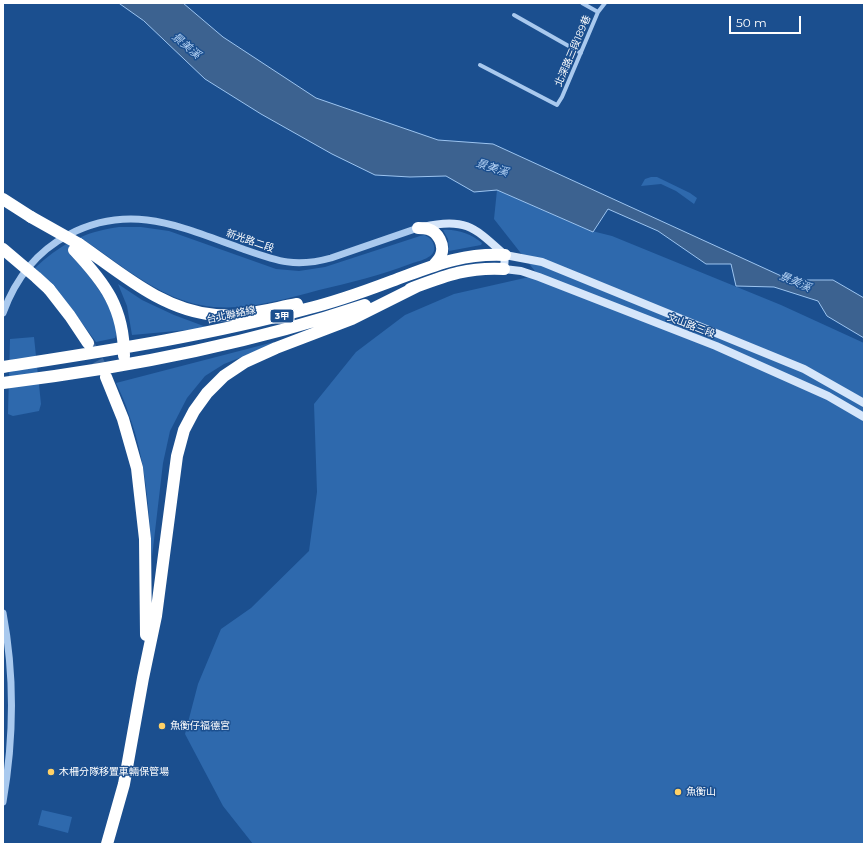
<!DOCTYPE html>
<html>
<head>
<meta charset="utf-8">
<style>
  body { margin:0 }
  #map { position:relative; width:867px; height:847px; overflow:hidden; background:#1b4f8f; font-family:Montserrat,sans-serif }
  canvas { display:block }
  .frame { position:absolute; inset:0; border:4px solid #fff; pointer-events:none }
  .scale { position:absolute; left:729px; top:16px; width:72px; height:18px; box-sizing:border-box; border:2px solid #fff; border-top:0; padding-left:5px; font-size:12px; line-height:14px; white-space:nowrap; color:#fff; -webkit-text-stroke:3px #1b4f8f; paint-order:stroke }
</style>
</head>
<body>
<div id="map">
<canvas width="867" height="847"></canvas>
<div class="frame"></div>
<div class="scale">50 m</div>
</div>
<script>
const ctx = document.querySelector('canvas').getContext('2d');
ctx.lineJoin = 'round';
function paint(path, color) { ctx.fillStyle = color; ctx.fill(path, 'evenodd'); }
function trace(path, color, width, dash) { ctx.strokeStyle = color; ctx.lineWidth = width; ctx.lineCap = dash ? 'butt' : 'round'; ctx.setLineDash(dash || []); ctx.stroke(path); }
function write(font, color, halo, rows, align = 'center') {
  ctx.font = font + ' Montserrat,"Noto Sans TC",sans-serif'; ctx.lineWidth = 3; ctx.setLineDash([]); ctx.textBaseline = 'middle'; ctx.strokeStyle = halo; ctx.fillStyle = color; for (const [text, x, y, turn = 0] of rows) {
    ctx.save(); ctx.translate(x, y); ctx.rotate((+turn || 0) * Math.PI / 180); ctx.textAlign = isNaN(turn) ? turn : align; if (halo) ctx.strokeText(text, 0, 0); ctx.fillText(text, 0, 0); ctx.restore();
  }
}
const green = new Path2D(`
  M 651,177 L 657,177 L 690,193 L 697,198 L 694,204 L 676,191 L 661,184 L 641,186 L 645,179 Z
  M 497,190 L 588,230 L 612,236 L 781,305 L 864,343 L 864,844 L 253,844 L 223,806 L 185,734 L 198,684 L 221,629 L 251,608 L 309,551 L 317,492 L 314,404 L 356,352 L 405,315 L 454,294 L 538,275 L 494,219 Z
  M 119,227 L 141,227 L 169,231 L 276,269 L 299,271 L 325,267 L 420,236 L 424,235 C 429,237 433,240 434,246 C 437,258 418,261 410,264 C 381,275 350,283 319,290 C 270,303 224,318 174,297 C 141,283 113,259 84,240 L 70,255 C 84,267 126,320 115,338 L 96,342 L 67,303 L 36,269 L 34,269 C 59,245 83,232 119,227 Z
  M 443,230 C 457,229 471,234 482,243 L 481,245 L 449,251 L 448,239 Z
  M 118,284 L 142,300 L 174,315 L 209,328 L 132,335 L 127,306 Z
  M 34,337 L 41,404 L 39,411 L 13,416 L 8,414 L 10,339 Z
  M 274,342 L 252,353 L 224,364 L 205,376 L 187,398 L 170,431 L 163,463 L 152,557 C 149,509 146,460 129,415 C 126,404 121,394 116,383 Z
  M 42,810 L 72,817 L 68,833 L 38,825 Z`);
const water = new Path2D(`
  M 119,3 L 183,3 L 223,37 L 316,98 L 438,140 L 493,144 L 790,280 L 833,280 L 864,298 L 864,338 L 827,316 L 818,301 L 774,287 L 736,286 L 731,264 L 706,264 L 658,231 L 608,209 L 593,232 L 497,190 L 474,192 L 446,176 L 410,177 L 375,175 L 332,154 L 261,114 L 205,79 L 144,21 Z`);
const motorwayTunnel = new Path2D(`
  M 89,345 L 106,377`);
const minor = new Path2D(`
  M 582,3 L 598,12
  M 514,15 L 581,53
  M 480,65 L 557,105 L 562,97 L 598,12 L 605,3`);
const tertiary = new Path2D(`
  M 3,313 C 15,280 36,252 68,235 C 131,202 181,227 243,249 C 277,261 295,268 331,258 L 418,228
  M 3,613 C 15,677 14,738 3,802`);
const secondary = new Path2D(`
  M 423,227 C 466,217 475,228 505,255
  M 505,255 L 504,269 L 521,271 L 539,277 L 716,346 L 828,396 L 864,417
  M 505,255 L 542,262 L 804,369 L 864,403`);
const motorway = new Path2D(`
  M 3,199 L 31,217
  M 418,228 C 422,228 425,228 428,229 C 438,232 445,245 441,255 C 440,259 436,262 434,265
  M 79,244 C 121,273 163,311 216,315 C 243,317 270,309 297,304
  M 74,250 C 105,283 124,308 124,356
  M 49,289 L 70,316 L 88,343
  M 410,289 C 445,276 466,267 504,269
  M 3,367 C 105,351 206,336 306,309 C 335,302 363,292 392,281 C 433,266 460,253 505,255
  M 106,377 L 123,419 L 137,468 L 145,539 L 146,635
  M 3,383 C 124,368 249,344 365,305
  M 107,844 L 124,784 L 143,678 L 156,616 L 177,456 L 184,430 L 194,411 L 207,393 L 224,376 L 245,362 L 276,348 L 352,319 L 418,286`);
const motorwayBridge = new Path2D(`
  M 31,217 L 79,244
  M 3,249 L 36,277 L 49,289`);
const markers = [
  [162,726,4,"#ffd166"],
  [51,772,4,"#ffd166"],
  [678,792,4,"#ffd166"]
];
const shields = [
  [282,316,24]
];
const shieldNames = [
  ["3甲",282,316]
];
const streetNames = [
  ["北深路三段189巷",573,51,-67],
  ["新光路二段",250,241,19],
  ["台北聯絡線",231,315,-12],
  ["文山路三段",691,326,21]
];
const poiNames = [
  ["魚衡仔福德宮",170,726],
  ["木柵分隊移置車輛保管場",59,772],
  ["魚衡山",686,792]
];
const waterNames = [
  ["景美溪",186,46,40],
  ["景美溪",492,168,18],
  ["景美溪",795,282,23]
];
paint(green, '#2e69ad');
paint(water, '#3c6290');
trace(water, '#9cc4f0', 1);
trace(motorwayTunnel, '#3d69a0', 12, [12, 6]);
trace(minor, '#a9c9ee', 4);
trace(tertiary, '#a9c9ee', 7);
trace(secondary, '#d6e6fa', 8);
trace(motorway, '#fff', 12);
trace(motorwayBridge, '#fff', 12);
for (const [x, y, r, color] of markers) { const dot = new Path2D(); dot.arc(x, y, r, 0, 2 * Math.PI); ctx.fillStyle = color; ctx.fill(dot); trace(dot, '#1b4f8f', 1.5); }
for (const [x, y, w] of shields) { const box = new Path2D(); box.roundRect(x - w / 2, y - 7, w, 14, 3); ctx.fillStyle = '#1b4f8f'; ctx.fill(box); trace(box, '#fff', 1); }
write('bold 9px', '#fff', null, shieldNames);
write('10px', '#fff', '#1b4f8f', streetNames);
write('10px', '#fff', '#1b4f8f', poiNames, 'left');
write('italic 11px', '#b5d3f5', '#1b4f8f', waterNames);
</script>
</body>
</html>
